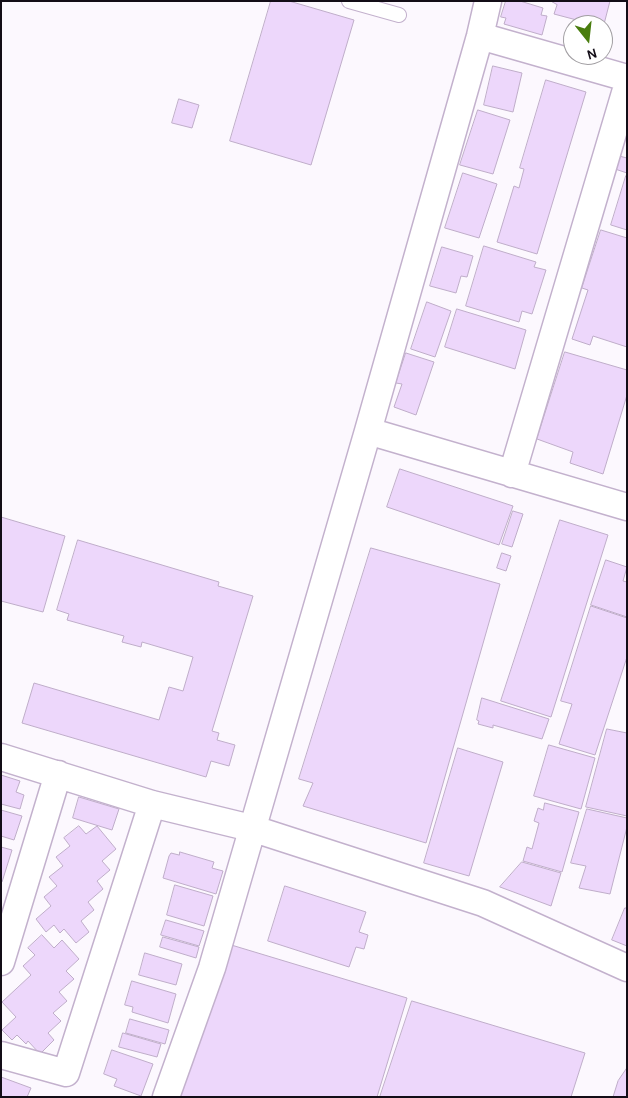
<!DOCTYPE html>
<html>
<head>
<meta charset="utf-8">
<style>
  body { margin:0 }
  #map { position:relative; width:628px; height:1098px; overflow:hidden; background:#fcf8fe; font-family:Karla,sans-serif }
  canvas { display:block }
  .frame { position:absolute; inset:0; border:2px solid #130d17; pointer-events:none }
  .north { position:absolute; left:563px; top:15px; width:50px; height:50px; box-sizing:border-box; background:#fff; border:1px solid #a19ea2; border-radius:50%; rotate:164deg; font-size:14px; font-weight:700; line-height:20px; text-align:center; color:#130d17 }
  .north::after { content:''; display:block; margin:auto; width:18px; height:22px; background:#497d0e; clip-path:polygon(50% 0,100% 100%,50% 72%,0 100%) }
</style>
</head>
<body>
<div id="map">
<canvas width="628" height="1098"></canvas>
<div class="frame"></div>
<div class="north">N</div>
</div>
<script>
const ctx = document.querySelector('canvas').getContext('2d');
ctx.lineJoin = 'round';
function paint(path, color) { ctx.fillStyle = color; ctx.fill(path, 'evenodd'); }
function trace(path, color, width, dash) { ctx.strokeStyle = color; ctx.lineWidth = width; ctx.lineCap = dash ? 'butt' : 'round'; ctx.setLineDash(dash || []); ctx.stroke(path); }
const building = new Path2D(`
  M 271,1 L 289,1 L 354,20 L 311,165 L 230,141 Z
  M 506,1 L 520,1 L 543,8 L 541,15 L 547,16 L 542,35 L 504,24 L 506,18 L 501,17 Z
  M 551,1 L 610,1 L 603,28 L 603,25 L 587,25 L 588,23 L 554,14 L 557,5 Z
  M 493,66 L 522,73 L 513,112 L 484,105 Z
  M 546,80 L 586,92 L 537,254 L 497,242 L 514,186 L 519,188 L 524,169 L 520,168 Z
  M 179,99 L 199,105 L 192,128 L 172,123 Z
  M 478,110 L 510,120 L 493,174 L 460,165 Z
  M 619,156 L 627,158 L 627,173 L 615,169 Z
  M 463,173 L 497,184 L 479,238 L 445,228 Z
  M 626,176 L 627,177 L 627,230 L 611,225 Z
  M 601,230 L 627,238 L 627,347 L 593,336 L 590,345 L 572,339 L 588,290 L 582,288 Z
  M 484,246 L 536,262 L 534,267 L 546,270 L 532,314 L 522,311 L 519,322 L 466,306 Z
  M 442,247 L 473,256 L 467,277 L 461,276 L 456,293 L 430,286 Z
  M 427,302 L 451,311 L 435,357 L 411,349 Z
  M 457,309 L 526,330 L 515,369 L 445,347 Z
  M 565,352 L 627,370 L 627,395 L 603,474 L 570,463 L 573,452 L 537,439 Z
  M 406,353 L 434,362 L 416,415 L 394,407 L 402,384 L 396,383 Z
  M 400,469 L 513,506 L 499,545 L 387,507 Z
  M 513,511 L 523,514 L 512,547 L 502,544 Z
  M 1,517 L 65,536 L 43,612 L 1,601 Z
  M 560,520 L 608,535 L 551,717 L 501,701 Z
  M 78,540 L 219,582 L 218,586 L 253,596 L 212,731 L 219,733 L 217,740 L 235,745 L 229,766 L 211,761 L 206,777 L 22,723 L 34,683 L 159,720 L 169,687 L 183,691 L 193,657 L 142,642 L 141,647 L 122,642 L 124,636 L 67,620 L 69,614 L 57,610 Z
  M 371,548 L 500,584 L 426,843 L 303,806 L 313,783 L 299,779 Z
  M 502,553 L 511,556 L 506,571 L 497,568 Z
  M 606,560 L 627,567 L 623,581 L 627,582 L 627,617 L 591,605 Z
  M 591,606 L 627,618 L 627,657 L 595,755 L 559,744 L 572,704 L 561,701 Z
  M 482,698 L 549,719 L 542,739 L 493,725 L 493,728 L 478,724 L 479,721 L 477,720 Z
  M 607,729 L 627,733 L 627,816 L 586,807 Z
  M 549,745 L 595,758 L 581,809 L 534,796 Z
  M 458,748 L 503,762 L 469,876 L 424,863 Z
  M 1,775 L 20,781 L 16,792 L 24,795 L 20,809 L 1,804 Z
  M 79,797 L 119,809 L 112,830 L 73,818 Z
  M 545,803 L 579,812 L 562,872 L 523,861 L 527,847 L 532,849 L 539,823 L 534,821 L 538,808 L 543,810 Z
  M 587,809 L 627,818 L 627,827 L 610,894 L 579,888 L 586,866 L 571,863 Z
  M 1,810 L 22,816 L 14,840 L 1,836 Z
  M 79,826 L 86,834 L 97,826 L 116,849 L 102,861 L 110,870 L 97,881 L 103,889 L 88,902 L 94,910 L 81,921 L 89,932 L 76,943 L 64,929 L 60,933 L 54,925 L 46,932 L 36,919 L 51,906 L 44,897 L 57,886 L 49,877 L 63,866 L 56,857 L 70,846 L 64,838 Z
  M 1,847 L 12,850 L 2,882 L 1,882 Z
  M 180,852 L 214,862 L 212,868 L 223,871 L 216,894 L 163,878 L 169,856 L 171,853 L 179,855 Z
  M 522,862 L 561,873 L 551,906 L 500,887 Z
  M 175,885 L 213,896 L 204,926 L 167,915 Z
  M 285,886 L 366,912 L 359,932 L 368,935 L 364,949 L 356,947 L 349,967 L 268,941 Z
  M 625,908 L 627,908 L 627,946 L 612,940 Z
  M 166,920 L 204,931 L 199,946 L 161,935 Z
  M 42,935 L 54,948 L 62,940 L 79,959 L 66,971 L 74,979 L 59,992 L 67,1001 L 53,1013 L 61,1021 L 48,1033 L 54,1040 L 40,1054 L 28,1041 L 26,1044 L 17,1035 L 12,1040 L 2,1030 L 16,1017 L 2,1002 L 31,975 L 23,966 L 35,955 L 28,948 Z
  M 163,937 L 199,947 L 196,958 L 160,947 Z
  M 228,944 L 407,998 L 377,1097 L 177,1097 Z
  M 145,953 L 182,964 L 176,985 L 139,975 Z
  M 132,981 L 176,994 L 168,1023 L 132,1012 L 133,1007 L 125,1005 Z
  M 412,1001 L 585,1053 L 571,1097 L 380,1097 Z
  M 130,1019 L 169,1030 L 165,1044 L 126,1033 Z
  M 123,1033 L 161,1044 L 157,1057 L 119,1047 Z
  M 112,1050 L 153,1064 L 141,1096 L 114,1086 L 117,1079 L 104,1074 Z
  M 627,1068 L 627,1097 L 613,1097 L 618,1081 Z
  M 1,1077 L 31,1088 L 27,1097 L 1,1097 Z`);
const service = new Path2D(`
  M 349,1 L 399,15`);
const minor = new Path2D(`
  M 480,36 L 627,78
  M 368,431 L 627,507
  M 512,474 L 627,86
  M 1,757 L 152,804 L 251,828 L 483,903 L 627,968
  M 1,962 L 58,774
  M 1,1055 L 66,1073 L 152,804
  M 166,1097 L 212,968 L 368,431 L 480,36 L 488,1`);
paint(building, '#edd7fb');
trace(building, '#bfadc9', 1);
trace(service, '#c3b1cd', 16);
trace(minor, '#c3b1cd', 29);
trace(service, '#fff', 14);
trace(minor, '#fff', 26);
</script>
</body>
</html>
